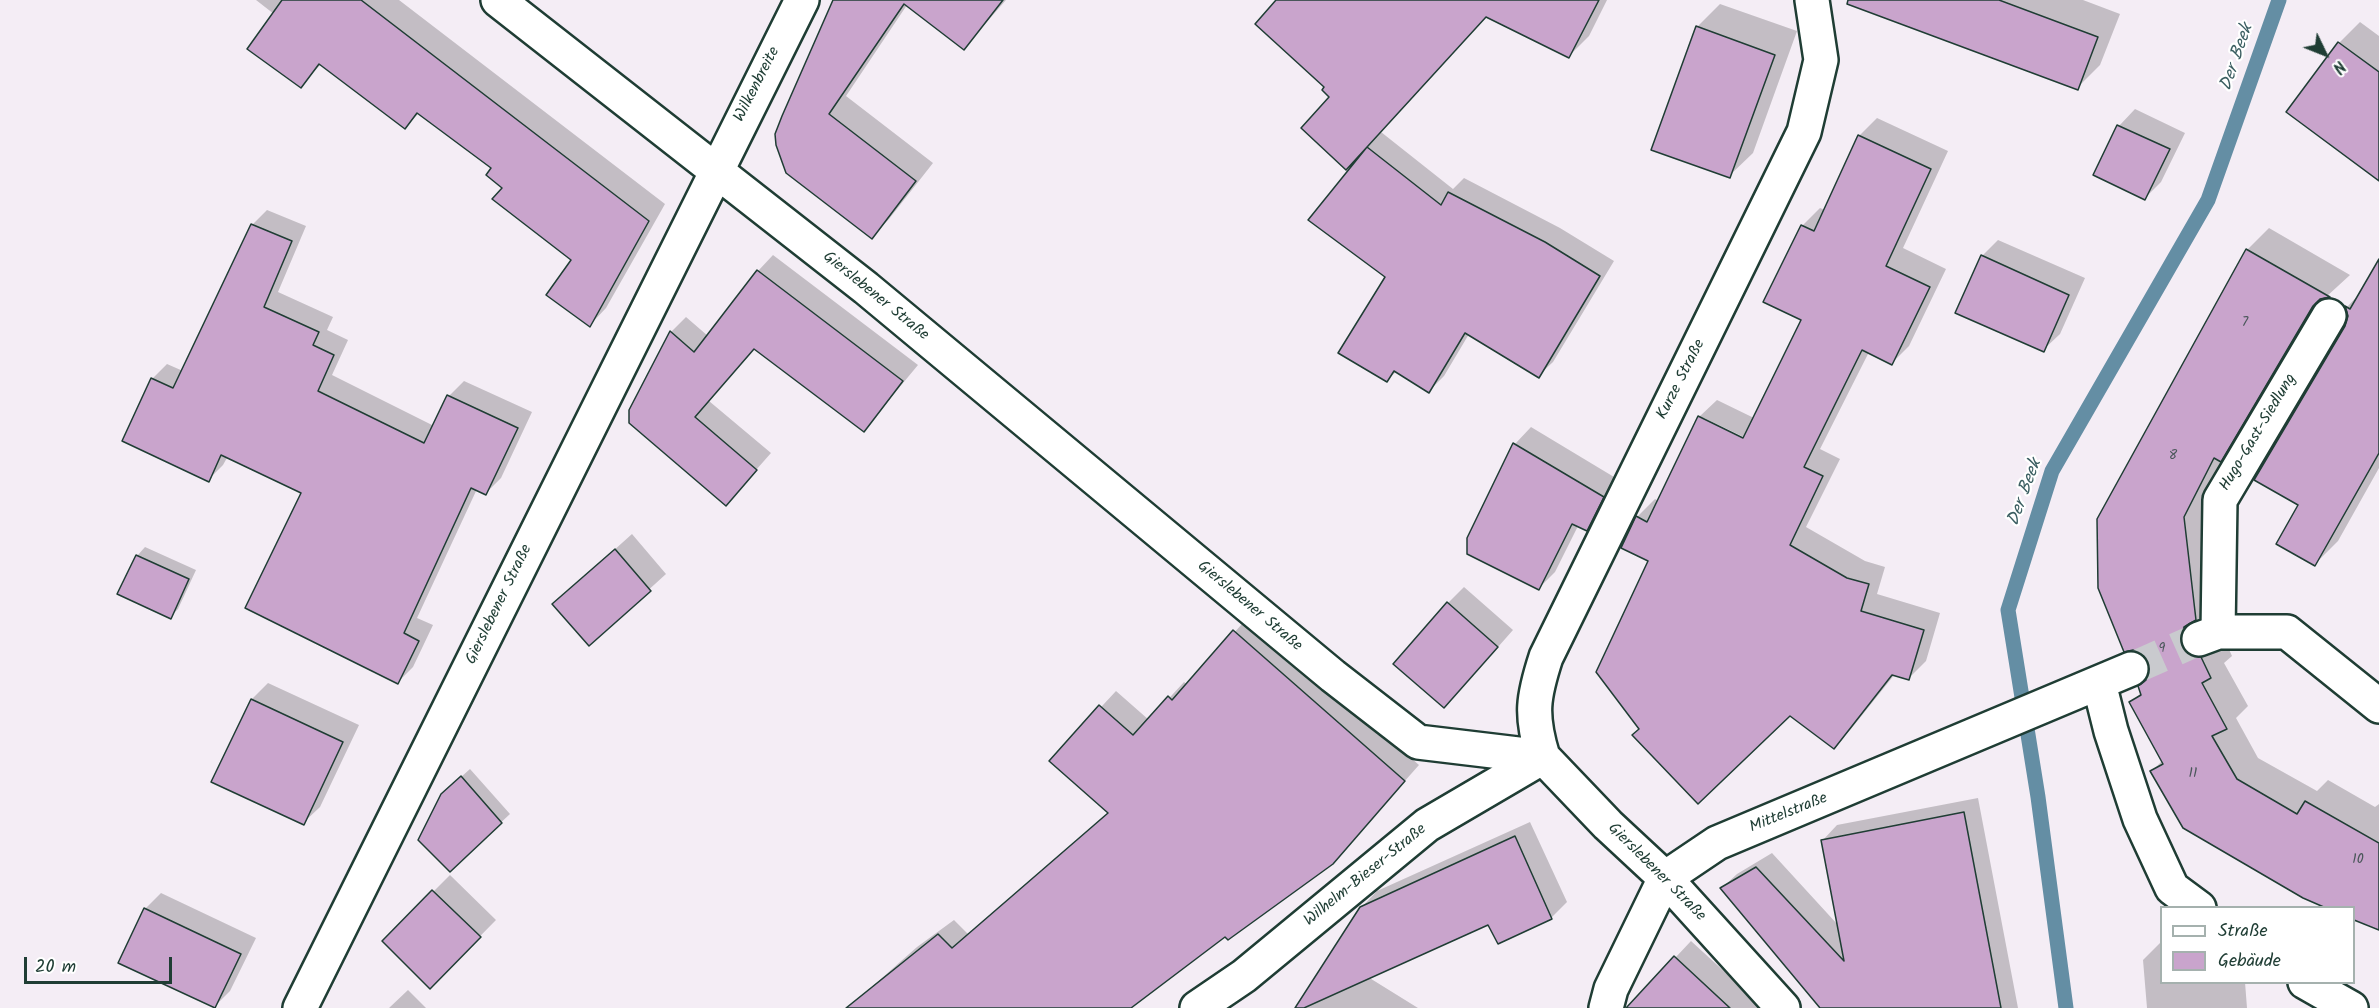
<!DOCTYPE html>
<html>
<head>
<meta charset="utf-8">
<style>
  body { margin:0 }
  #map { position:relative; width:2379px; height:1008px; overflow:hidden; background:#f4edf5; font-family:Kalam,sans-serif }
  canvas { display:block }
  .legend { position:absolute; left:2160px; top:906px; width:195px; height:78px; box-sizing:border-box; background:#fff; border:2px solid #a5b1ae; margin:0; padding:8px 10px; list-style:none; font-size:18px; color:#1f3d34 }
  .legend li { display:flex; align-items:center; gap:12px; height:30px }
  .legend b { width:30px; border:2px solid #a5b1ae }
  .north { position:absolute; left:2295px; top:24px; width:60px; height:60px; -webkit-text-stroke:4px #fff; paint-order:stroke; rotate:133deg; font-size:16px; font-weight:700; line-height:24px; text-align:center; color:#1f3d34 }
  .north::after { content:''; display:block; margin:auto; width:21px; height:27px; background:#1f3d34; clip-path:polygon(50% 0,100% 100%,50% 72%,0 100%) }
  .scale { position:absolute; left:24px; top:957px; width:148px; height:27px; box-sizing:border-box; border:3px solid #1f3d34; border-top:0; padding-left:8px; font-size:18px; line-height:21px; white-space:nowrap; color:#1f3d34; -webkit-text-stroke:4px #fff; paint-order:stroke }
</style>
</head>
<body>
<div id="map">
<canvas width="2379" height="1008"></canvas>
<ul class="legend">
<li><b style="height:8px;background:#fff"></b>Straße</li>
<li><b style="height:16px;background:#c9a4cc"></b>Gebäude</li>
</ul>
<div class="north">N</div>
<div class="scale">20 m</div>
</div>
<script>
const ctx = document.querySelector('canvas').getContext('2d');
ctx.lineJoin = 'round';
function paint(path, color) { ctx.fillStyle = color; ctx.fill(path, 'evenodd'); }
function trace(path, color, width, dash) { ctx.strokeStyle = color; ctx.lineWidth = width; ctx.lineCap = dash ? 'butt' : 'round'; ctx.setLineDash(dash || []); ctx.stroke(path); }
function write(font, color, halo, rows, align = 'center') {
  ctx.font = font + ' Kalam,sans-serif'; ctx.lineWidth = 4.5; ctx.setLineDash([]); ctx.textBaseline = 'middle'; ctx.strokeStyle = halo; ctx.fillStyle = color; for (const [text, x, y, turn = 0] of rows) {
    ctx.save(); ctx.translate(x, y); ctx.rotate((+turn || 0) * Math.PI / 180); ctx.textAlign = isNaN(turn) ? turn : align; if (halo) ctx.strokeText(text, 0, 0); ctx.fillText(text, 0, 0); ctx.restore();
  }
}
const shadow = new Path2D(`
  M 256,0 L 399,0 L 665,204 L 606,308 L 590,325 L 573,260 L 504,187 L 493,168 L 419,113 L 405,127 L 321,64 L 301,86 L 274,14 Z
  M 842,0 L 1006,0 L 964,48 L 907,5 L 846,96 L 933,163 L 889,219 L 872,237 L 787,172 Z
  M 1278,0 L 1607,0 L 1589,36 L 1569,56 L 1487,15 L 1381,132 L 1453,189 L 1464,178 L 1560,228 L 1614,261 L 1553,362 L 1538,376 L 1469,334 L 1444,376 L 1429,391 L 1397,371 L 1387,380 L 1387,277 L 1365,152 Z
  M 1874,0 L 2083,0 L 2120,14 L 2100,65 L 2077,88 Z
  M 1720,4 L 1797,31 L 1753,153 L 1729,176 L 1697,27 Z
  M 2360,22 L 2379,36 L 2379,180 L 2339,43 Z
  M 2135,109 L 2185,133 L 2161,182 L 2145,198 L 2095,174 L 2119,126 Z
  M 1877,118 L 1948,151 L 1903,248 L 1946,269 L 1909,346 L 1892,363 L 1869,352 L 1820,449 L 1840,459 L 1806,527 L 1865,561 L 1885,567 L 1877,594 L 1940,613 L 1926,661 L 1909,678 L 1895,674 L 1851,729 L 1834,747 L 1790,714 L 1641,729 L 1650,560 L 1637,517 L 1655,499 L 1659,501 L 1699,417 L 1717,400 L 1754,418 L 1803,320 L 1765,301 L 1803,225 L 1820,208 L 1825,210 L 1859,136 ZM 1704,418 L 1750,440 L 1749,442 L 1704,421 Z
  M 267,210 L 306,226 L 278,292 L 333,317 L 327,330 L 348,340 L 332,375 L 434,426 L 449,396 L 464,381 L 532,412 L 501,478 L 486,493 L 477,489 L 417,618 L 433,625 L 413,667 L 398,682 L 303,493 L 228,456 L 223,465 L 208,480 L 152,379 L 167,364 L 183,371 L 252,225 Z
  M 2269,228 L 2350,275 L 2326,297 L 2242,438 L 2224,457 L 2205,494 L 2217,597 L 2202,613 L 2202,623 L 2223,636 L 2232,656 L 2224,663 L 2248,706 L 2236,718 L 2258,758 L 2317,791 L 2328,780 L 2375,807 L 2379,804 L 2379,929 L 2354,918 L 2354,908 L 2152,771 L 2163,760 L 2131,702 L 2142,692 L 2151,671 L 2150,662 L 2247,250 Z
  M 1998,240 L 2085,278 L 2060,334 L 2043,350 L 1982,256 Z
  M 773,255 L 918,365 L 864,430 L 755,348 L 709,401 L 771,453 L 726,504 L 630,410 L 671,332 L 686,317 L 708,336 L 758,271 Z
  M 2379,279 L 2379,468 L 2338,541 L 2315,564 L 2300,504 L 2349,316 L 2347,307 L 2369,284 Z
  M 1531,427 L 1619,480 L 1603,513 L 1586,530 L 1578,526 L 1555,572 L 1539,588 L 1468,539 L 1515,444 Z
  M 632,534 L 666,574 L 589,644 L 554,604 Z
  M 145,547 L 196,570 L 178,609 L 170,617 L 119,594 L 137,556 Z
  M 1464,587 L 1513,630 L 1460,690 L 1448,603 Z
  M 1249,616 L 1419,765 L 1332,863 L 1225,935 L 1129,1008 L 848,1008 L 917,947 L 954,920 L 968,934 L 1109,812 L 1051,761 L 1116,691 L 1149,720 L 1184,682 L 1188,685 Z
  M 268,683 L 359,725 L 320,807 L 303,823 L 213,781 L 252,699 Z
  M 470,769 L 510,814 L 450,870 L 451,786 Z
  M 1978,798 L 2018,1008 L 1822,1008 L 1722,888 L 1737,874 L 1772,853 L 1838,925 L 1823,840 L 1837,825 Z
  M 1530,822 L 1567,902 L 1551,918 L 1498,942 L 1489,923 L 1368,977 L 1418,1008 L 1297,1008 L 1361,908 L 1377,891 Z
  M 450,875 L 496,920 L 430,987 L 384,941 Z
  M 161,893 L 256,938 L 230,991 L 214,1007 L 145,909 Z
  M 1691,941 L 1764,1008 L 1628,1008 Z
  M 2162,941 L 2162,982 L 2245,982 L 2247,1008 L 2147,1008 L 2143,960 Z
  M 408,990 L 426,1008 L 389,1008 Z`);
const stream = new Path2D(`
  M 2066,1008 L 2038,797 L 2008,610 L 2052,471 L 2208,200 L 2279,0`);
const building = new Path2D(`
  M 282,0 L 361,0 L 649,221 L 590,327 L 546,295 L 571,260 L 492,199 L 502,188 L 486,175 L 491,168 L 417,113 L 405,129 L 319,64 L 301,88 L 247,49 Z
  M 833,0 L 1003,0 L 964,50 L 904,4 L 829,114 L 916,181 L 872,239 L 786,173 L 776,145 L 775,134 L 782,116 Z
  M 1276,0 L 1599,0 L 1569,58 L 1486,17 L 1346,170 L 1301,128 L 1329,97 L 1322,90 L 1324,87 L 1255,24 Z
  M 1848,0 L 1999,0 L 2098,37 L 2078,90 L 1847,4 Z
  M 1696,26 L 1775,55 L 1730,178 L 1651,150 Z
  M 2338,42 L 2379,72 L 2379,181 L 2286,112 Z
  M 2117,125 L 2170,149 L 2145,200 L 2093,175 Z
  M 1858,135 L 1931,169 L 1886,266 L 1930,287 L 1892,365 L 1862,350 L 1804,467 L 1823,476 L 1790,545 L 1847,578 L 1869,584 L 1861,611 L 1924,630 L 1909,680 L 1892,675 L 1834,749 L 1790,716 L 1698,804 L 1632,735 L 1639,729 L 1596,672 L 1648,561 L 1621,548 L 1636,516 L 1647,522 L 1698,416 L 1743,438 L 1801,320 L 1763,302 L 1801,225 L 1814,231 Z
  M 1367,147 L 1441,205 L 1448,192 L 1545,242 L 1600,276 L 1539,378 L 1465,333 L 1429,393 L 1394,371 L 1387,382 L 1338,353 L 1385,277 L 1308,220 Z
  M 251,224 L 292,241 L 264,307 L 319,332 L 313,345 L 334,355 L 318,391 L 424,443 L 447,395 L 518,428 L 486,495 L 471,488 L 404,633 L 419,641 L 398,684 L 245,608 L 301,493 L 221,455 L 209,482 L 122,441 L 151,378 L 173,388 Z
  M 2246,249 L 2330,297 L 2320,299 L 2313,306 L 2221,462 L 2214,458 L 2184,517 L 2196,620 L 2184,627 L 2181,635 L 2181,645 L 2187,654 L 2201,657 L 2211,678 L 2202,683 L 2227,729 L 2212,736 L 2237,779 L 2297,814 L 2305,801 L 2379,843 L 2379,930 L 2354,920 L 2354,908 L 2326,908 L 2303,898 L 2183,828 L 2150,771 L 2163,764 L 2129,702 L 2141,695 L 2138,686 L 2146,680 L 2150,671 L 2148,662 L 2142,654 L 2133,650 L 2124,652 L 2098,588 L 2097,519 Z
  M 1981,255 L 2069,295 L 2044,352 L 1955,313 Z
  M 2379,259 L 2379,453 L 2315,566 L 2276,544 L 2298,505 L 2254,480 L 2345,326 L 2348,316 L 2345,306 L 2350,309 Z
  M 757,270 L 903,381 L 864,432 L 754,349 L 695,417 L 757,470 L 726,506 L 629,423 L 629,410 L 670,331 L 694,352 Z
  M 1513,443 L 1604,497 L 1587,531 L 1572,524 L 1539,590 L 1467,554 L 1467,538 Z
  M 615,549 L 651,591 L 589,646 L 552,604 Z
  M 136,555 L 189,579 L 171,619 L 117,594 Z
  M 1447,602 L 1498,647 L 1444,708 L 1393,664 Z
  M 1233,630 L 1405,781 L 1333,864 L 1228,940 L 1225,937 L 1131,1008 L 846,1008 L 938,934 L 952,948 L 1108,813 L 1049,761 L 1099,705 L 1133,735 L 1168,696 L 1172,700 Z
  M 251,699 L 343,742 L 304,825 L 211,782 Z
  M 461,776 L 502,823 L 450,872 L 418,840 L 441,794 Z
  M 1964,812 L 2001,1008 L 1820,1008 L 1720,888 L 1756,867 L 1844,961 L 1821,840 Z
  M 1515,836 L 1552,919 L 1498,944 L 1488,925 L 1304,1008 L 1295,1008 L 1360,907 Z
  M 432,890 L 481,937 L 430,989 L 382,941 Z
  M 144,908 L 241,954 L 215,1008 L 118,963 Z
  M 1674,956 L 1730,1008 L 1626,1008 Z`);
const minorTunnel = new Path2D(`
  M 2131,669 L 2199,639`);
const minor = new Path2D(`
  M 498,0 L 866,288 L 1333,676 L 1418,742 L 1543,757 L 1608,825 L 1665,878 L 1783,1008
  M 2218,632 L 2220,500 L 2329,316
  M 2199,639 L 2218,632 L 2287,632 L 2379,706
  M 2099,683 L 2111,731 L 2140,819 L 2172,888 L 2199,908
  M 1543,757 C 1530,715 1533,697 1546,657 L 1804,132 L 1821,60 L 1812,0
  M 2305,982 L 2351,1008
  M 300,1008 L 802,0
  M 1197,1008 L 1244,976 L 1427,825 L 1543,757
  M 1606,1008 L 1611,989 L 1665,878 L 1717,843 L 2131,669`);
const numberNames = [
  ["7",2245,324],
  ["8",2173,457],
  ["9",2162,650],
  ["11",2193,775],
  ["10",2358,861]
];
const streetNames = [
  ["Wilkenbreite",758,85,-63],
  ["Gierslebener Straße",875,297,39],
  ["Kurze Straße",1682,380,-63],
  ["Hugo-Gast-Siedlung",2259,433,-59],
  ["Gierslebener Straße",500,605,-64],
  ["Gierslebener Straße",1249,607,40],
  ["Mittelstraße",1789,814,-22],
  ["Gierslebener Straße",1656,873,45],
  ["Wilhelm-Bieser-Straße",1366,876,-39]
];
const waterNames = [
  ["Der Beek",2238,58,-71],
  ["Der Beek",2026,493,-70]
];
paint(shadow, '#0003');
trace(stream, '#648ea4', 15);
paint(building, '#c9a4cc');
trace(building, '#1f3d34', 1.5);
trace(minorTunnel, '#c9cace', 33, [33, 16]);
trace(minor, '#1f3d34', 38);
trace(minor, '#fff', 33);
write('14px', '#4a575a', null, numberNames);
write('16px', '#1f3d34', '#fff', streetNames);
write('italic 18px', '#3c5f62', '#fff', waterNames);
</script>
</body>
</html>
